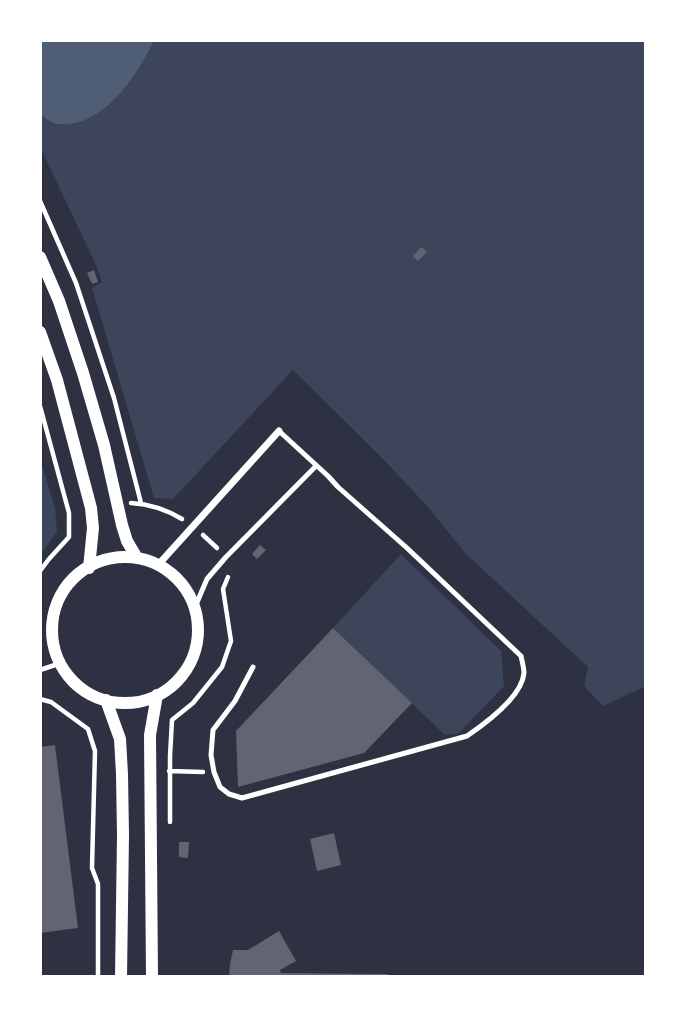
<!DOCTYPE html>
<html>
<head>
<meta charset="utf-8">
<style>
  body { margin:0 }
  #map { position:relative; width:686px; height:1017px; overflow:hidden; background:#2d3142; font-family:"Noto Sans",sans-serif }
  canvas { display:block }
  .frame { position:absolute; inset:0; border:42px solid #fff; pointer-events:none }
</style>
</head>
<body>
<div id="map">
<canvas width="686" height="1017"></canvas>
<div class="frame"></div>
</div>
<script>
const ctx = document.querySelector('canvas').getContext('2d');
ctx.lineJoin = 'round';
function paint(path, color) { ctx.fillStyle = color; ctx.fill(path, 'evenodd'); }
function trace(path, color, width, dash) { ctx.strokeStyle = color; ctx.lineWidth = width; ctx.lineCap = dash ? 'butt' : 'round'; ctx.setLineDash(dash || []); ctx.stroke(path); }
const green = new Path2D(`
  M 40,40 L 646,40 L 646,686 L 603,706 L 584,686 L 588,667 L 466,554 L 428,507 L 383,459 L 293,370 L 173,499 L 154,498 L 92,288 L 102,282 L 97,267 L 40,147 Z
  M 40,459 L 55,508 L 57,532 L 40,555 Z
  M 401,554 L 501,651 L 504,686 L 459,733 L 445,735 L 333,628 Z`);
const water = new Path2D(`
  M 40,40 L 154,40 C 138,74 104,128 59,124 C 52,124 46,118 40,114 Z`);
const building = new Path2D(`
  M 421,247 L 427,252 L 418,261 L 413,256 Z
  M 94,270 L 98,282 L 92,284 L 87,273 Z
  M 260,545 L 266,550 L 257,559 L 252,554 Z
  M 333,628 L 412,703 L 364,753 L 238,787 L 236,731 Z
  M 55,745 L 78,928 L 40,933 L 40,747 Z
  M 334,833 L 341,865 L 317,871 L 310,839 Z
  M 179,842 L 189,842 L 188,858 L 179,857 Z
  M 279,931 L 296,961 L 280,970 L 281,973 L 388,974 L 388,977 L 229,977 L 230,964 L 233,950 L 248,950 Z`);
const path = new Path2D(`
  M 40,201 L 76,283 L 114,398 L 141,503
  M 40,406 L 69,513 L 69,537 L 49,559 L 40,571
  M 131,503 C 149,504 167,510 182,519
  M 203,535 L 217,548
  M 40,699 L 51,702 L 88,729 L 95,751 L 92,868 L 98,884 L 98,977
  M 169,771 L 203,772
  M 170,822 L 170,756 L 172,720 L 193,703 L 222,667 L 231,641 L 223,589 L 228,577`);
const service = new Path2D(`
  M 195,607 L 207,579 L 226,557 L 316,466
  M 253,667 L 235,701 L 213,730 L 211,755 L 214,772 L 220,787 L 229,794 L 242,798 L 467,736 C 486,723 522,697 524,673 C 524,668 522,661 521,656 L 407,548 L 338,487 L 328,476 L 279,431
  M 40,670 L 61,663`);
const minor = new Path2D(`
  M 158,565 L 279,431`);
const tertiary = new Path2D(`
  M 40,257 L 59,301 L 83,373 L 104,445 L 122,525 L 127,541 L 137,558
  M 40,332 L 57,380 L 91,508 L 93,528 L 89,568
  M52 630a73 73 0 1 1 146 0a73 73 0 1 1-146 0Z
  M 106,700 L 120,739 L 122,774 L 123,835 L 121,977
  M 152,977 L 150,735 L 157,695`);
paint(green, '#3c4559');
paint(water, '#4f5d75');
paint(building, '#626471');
trace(path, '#fff', 4.5);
trace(service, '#fff', 5);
trace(minor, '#fff', 7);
trace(tertiary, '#fff', 12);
</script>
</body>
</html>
